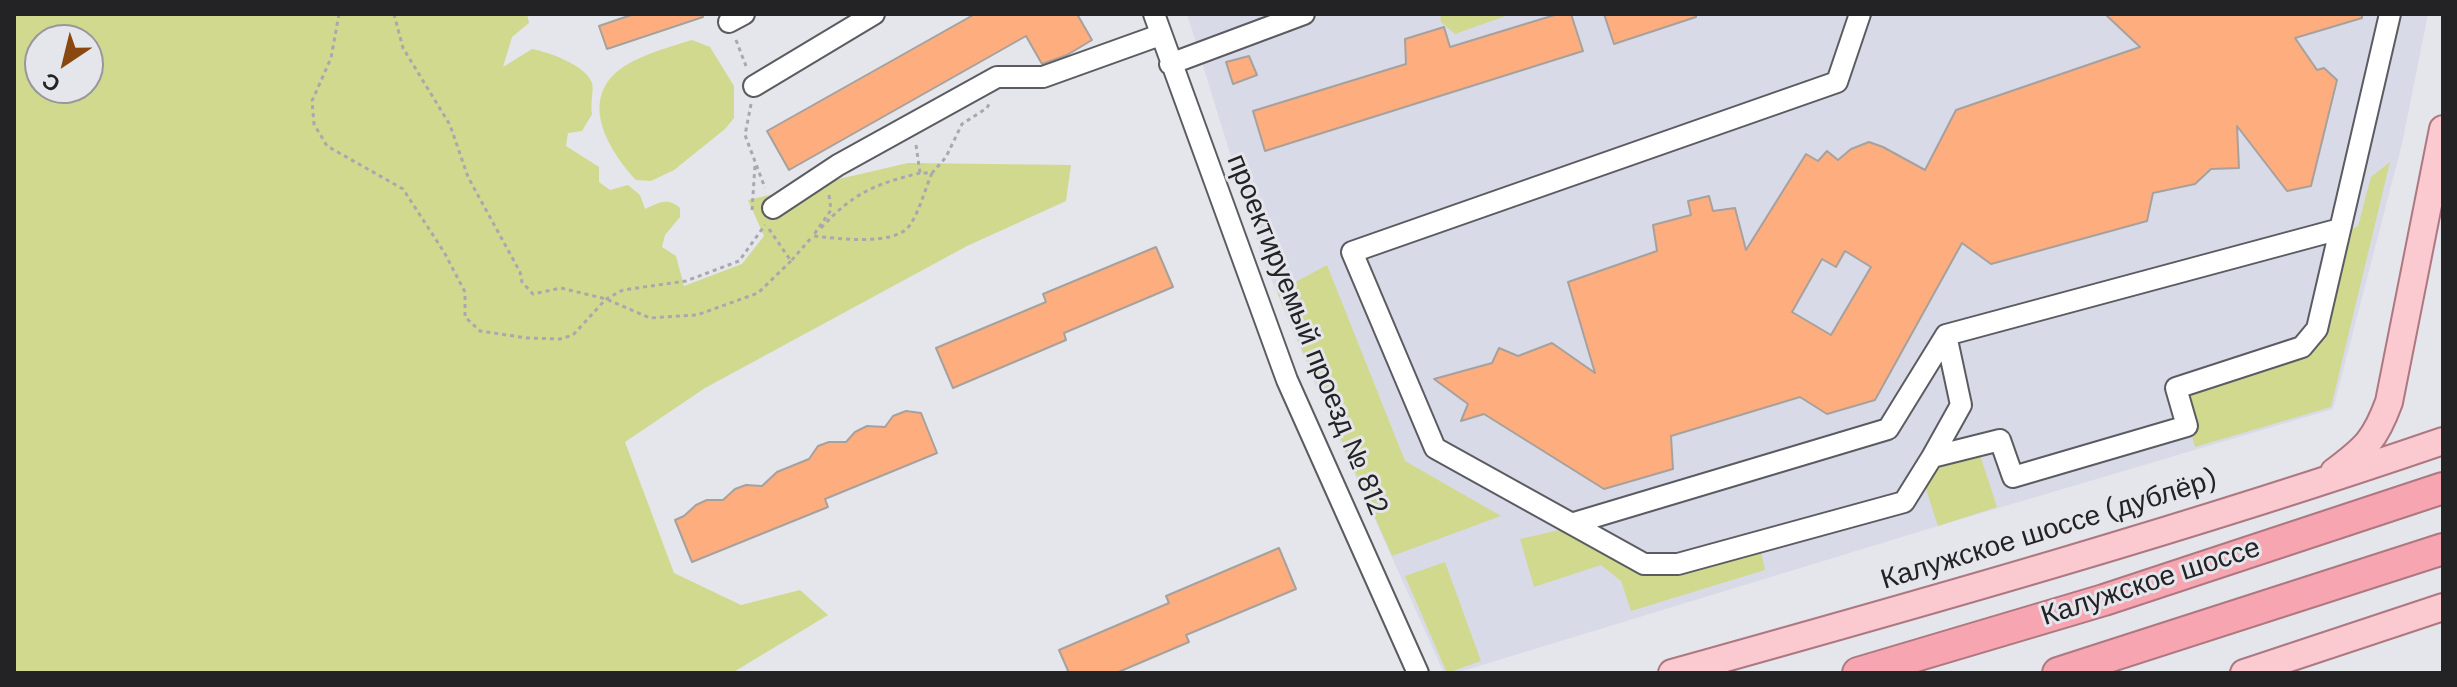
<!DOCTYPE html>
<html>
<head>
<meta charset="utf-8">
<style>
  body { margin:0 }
  #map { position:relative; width:2457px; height:687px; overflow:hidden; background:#e5e5ec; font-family:"DM Sans",sans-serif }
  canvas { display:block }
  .frame { position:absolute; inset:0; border:16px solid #232326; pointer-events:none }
  .north { position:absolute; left:24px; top:24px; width:80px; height:80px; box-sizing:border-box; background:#e5e5ec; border:2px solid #97979d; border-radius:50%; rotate:215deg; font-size:22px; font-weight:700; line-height:32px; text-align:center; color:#232326 }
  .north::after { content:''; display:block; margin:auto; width:28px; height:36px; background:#884810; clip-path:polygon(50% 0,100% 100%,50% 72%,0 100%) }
</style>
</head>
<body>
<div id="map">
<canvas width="2457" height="687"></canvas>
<div class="frame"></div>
<div class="north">С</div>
</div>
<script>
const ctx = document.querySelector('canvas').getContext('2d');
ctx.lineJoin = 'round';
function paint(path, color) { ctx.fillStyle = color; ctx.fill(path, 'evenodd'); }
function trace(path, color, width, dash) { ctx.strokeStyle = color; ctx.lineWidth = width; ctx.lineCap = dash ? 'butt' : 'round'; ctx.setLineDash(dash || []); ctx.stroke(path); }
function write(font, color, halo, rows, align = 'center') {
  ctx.font = font + ' "DM Sans",sans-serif'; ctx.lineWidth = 6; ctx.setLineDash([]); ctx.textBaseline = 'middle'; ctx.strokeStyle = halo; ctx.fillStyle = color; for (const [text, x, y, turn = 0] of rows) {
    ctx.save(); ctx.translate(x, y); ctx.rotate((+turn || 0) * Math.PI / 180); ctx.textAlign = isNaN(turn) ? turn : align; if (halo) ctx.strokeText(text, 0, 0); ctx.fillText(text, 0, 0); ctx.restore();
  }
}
const built = new Path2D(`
  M 1187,14 L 2428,14 L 2402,144 L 2333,409 L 1938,526 L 1456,673 L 1444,673 L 1327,413 L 1261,254 Z`);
const green = new Path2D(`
  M 14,14 L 527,14 L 529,23 L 512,37 L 503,67 L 532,49 C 548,52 586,65 592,83 C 594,91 590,104 592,114 L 582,131 L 568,133 L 566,146 L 599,167 L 599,182 L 610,190 L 628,185 L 640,195 L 645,209 C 659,203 667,197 680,208 L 680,217 L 665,235 L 662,247 L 676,256 L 684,286 L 742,264 L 764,236 L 748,200 L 908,163 L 1071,165 L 1066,201 L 967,246 L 705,388 L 625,442 L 674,573 L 741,605 L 800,590 L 828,615 L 732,673 L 14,673 ZM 40,40 L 88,40 L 88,88 L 40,88 Z
  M 1440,14 L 1511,14 L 1455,34 L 1441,22 Z
  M 692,40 L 710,47 L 734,86 L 734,118 L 725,129 L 674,170 L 651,181 L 636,180 C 614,156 584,113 609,80 C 626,58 667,48 692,40 Z
  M 2390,162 L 2331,407 L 2195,447 L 2180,391 L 2305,349 L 2342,233 L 2358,226 L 2371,177 Z
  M 1327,265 L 1405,461 L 1501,516 L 1392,556 L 1277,292 Z
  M 1980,455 L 1997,507 L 1938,526 L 1924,483 L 1934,469 Z
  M 1564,529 L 1640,570 L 1760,547 L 1765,570 L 1631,611 L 1621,581 L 1601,565 L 1534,587 L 1520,539 Z
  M 1445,562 L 1481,661 L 1447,673 L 1405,576 Z`);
const building = new Path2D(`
  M 634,14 L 702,14 L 703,17 L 607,49 L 599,26 Z
  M 975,14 L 1077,14 L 1092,40 L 1067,55 L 1042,64 L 1026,36 L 789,170 L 767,131 Z
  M 1558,14 L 1571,14 L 1583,51 L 1265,151 L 1253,111 L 1406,64 L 1405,39 L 1444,27 L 1450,47 Z
  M 1604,14 L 1696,14 L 1696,17 L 1614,44 Z
  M 2105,14 L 2362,14 L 2362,18 L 2295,38 L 2317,70 L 2324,68 L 2337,80 L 2311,186 L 2287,191 L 2237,126 L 2239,168 L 2211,169 L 2195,184 L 2153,193 L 2147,221 L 1991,264 L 1962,243 L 1875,400 L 1827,414 L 1800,397 L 1671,436 L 1673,469 L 1604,489 L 1484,414 L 1461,421 L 1468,404 L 1434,379 L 1492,363 L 1499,348 L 1518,356 L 1552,343 L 1595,373 L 1568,282 L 1657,251 L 1653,225 L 1691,215 L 1688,201 L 1709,196 L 1713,211 L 1735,208 L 1746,250 L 1806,154 L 1818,161 L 1827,151 L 1838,160 L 1851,149 L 1869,142 L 1883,147 L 1925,170 L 1956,110 L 2140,47 ZM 1845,251 L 1871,267 L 1831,335 L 1792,312 L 1822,259 L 1836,267 Z
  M 1249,56 L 1257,75 L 1233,84 L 1226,62 Z
  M 1156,247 L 1173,287 L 1064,333 L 1066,340 L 953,388 L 936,348 L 1046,302 L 1043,294 Z
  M 906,411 L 921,413 L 937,453 L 825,499 L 828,507 L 692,562 L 675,520 L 684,516 L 696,505 L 707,500 L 723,500 L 735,489 L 746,485 L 762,486 L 777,472 L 809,459 L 818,446 L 829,442 L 846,442 L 855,432 L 867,426 L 885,427 L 893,416 Z
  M 1279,548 L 1296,589 L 1186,635 L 1189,642 L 1116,673 L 1069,673 L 1059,650 L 1169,603 L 1166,596 Z`);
const path = new Path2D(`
  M 339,14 L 331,58 L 312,101 L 314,124 L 327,146 L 403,189 L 444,252 L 465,292 L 465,317 L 480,331 L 527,338 L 560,339 L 573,335 L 606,299 L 623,290 L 686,281 L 739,261 L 765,225
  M 394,14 L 403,48 L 450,125 L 468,177 L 520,272 L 522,282 L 533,294 L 561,288 L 606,299 L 650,318 L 697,315 L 758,293 L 791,261
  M 736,40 L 746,66
  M 751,104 L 745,135 L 765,188
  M 916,145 L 920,173 L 932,173 L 946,157 L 962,124 L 987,108 L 989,104
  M 829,195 L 831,210 L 813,236 C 836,238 895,247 910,225 C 920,210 925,189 932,173
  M 752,210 L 755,165
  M 821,228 C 853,193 875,184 920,173
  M 769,229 L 791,261 L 813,236`);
const minor = new Path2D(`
  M 1154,14 L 1287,380 L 1418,673
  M 1860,14 L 1837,82 L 1352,252 L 1435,448 L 1644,564 L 1678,564 L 1904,502 L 1932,457 L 2000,440 L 2013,477 L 2187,426 L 2176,388 L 2302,347 L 2317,329 L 2390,14
  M 729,22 L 744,14
  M 1170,64 L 1304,14
  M 754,86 L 874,14
  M 773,208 L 838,165 L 997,77 L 1043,77 L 1160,35
  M 1932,457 L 1961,405 L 1946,335
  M 1574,523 L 1888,429 L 1946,335 L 2340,229`);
const major = new Path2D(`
  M 2334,472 C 2366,448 2375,440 2389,402 L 2443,129
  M 1672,673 C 1930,601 2189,528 2443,441
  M 2244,673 L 2443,607`);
const highway = new Path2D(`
  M 1858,673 L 2104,600 L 2443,488
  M 2058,673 L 2443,549`);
const streetNames = [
  ["проектируемый проезд № 812",1306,335,68],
  ["Калужское шоссе (дублёр)",2049,531,-17],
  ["Калужское шоссе",2151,583,-18]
];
paint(built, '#d9dae8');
paint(green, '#d0d98e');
paint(building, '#fead7e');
trace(building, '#a7a19d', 2);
trace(minor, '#5b5c61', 24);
trace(major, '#ad7880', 30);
trace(highway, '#ad7880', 34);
trace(path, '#a8a8ae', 3, [4, 4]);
trace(minor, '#fff', 20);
trace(major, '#facad0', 26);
trace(highway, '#f7a6b1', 30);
write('28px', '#232326', '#e5e5ec', streetNames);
</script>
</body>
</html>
